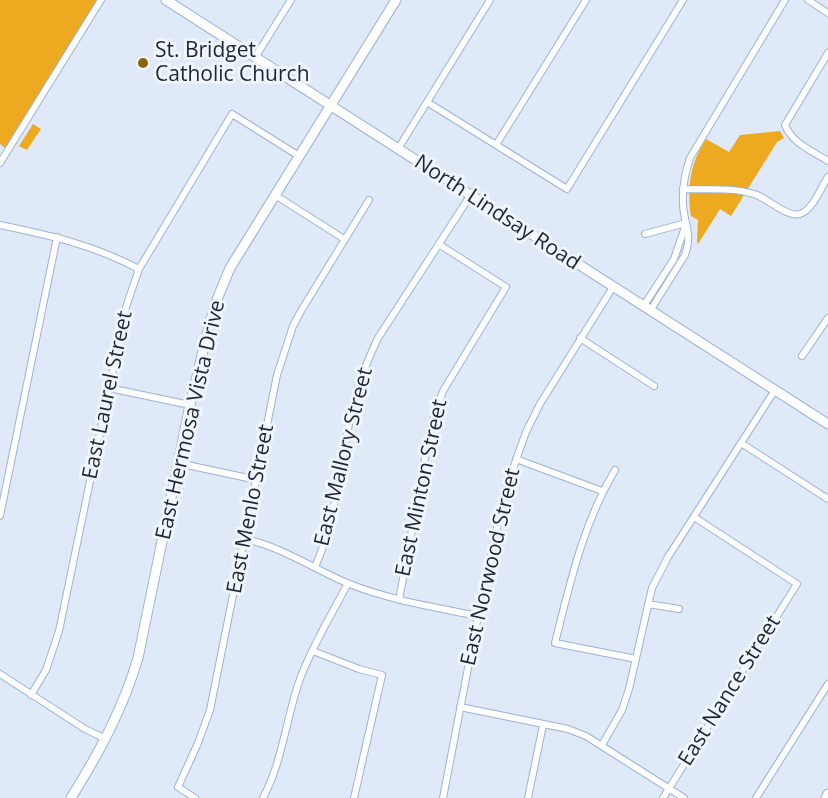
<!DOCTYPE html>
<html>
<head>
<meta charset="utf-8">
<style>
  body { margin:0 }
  canvas { display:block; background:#dfe9f8 }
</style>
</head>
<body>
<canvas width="828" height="798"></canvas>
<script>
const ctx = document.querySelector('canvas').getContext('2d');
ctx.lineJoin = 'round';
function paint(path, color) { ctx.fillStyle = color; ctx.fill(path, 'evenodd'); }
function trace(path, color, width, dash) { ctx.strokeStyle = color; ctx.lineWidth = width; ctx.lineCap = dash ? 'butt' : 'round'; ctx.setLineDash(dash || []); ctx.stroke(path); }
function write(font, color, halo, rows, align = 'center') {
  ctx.font = font + ' "Open Sans",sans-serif'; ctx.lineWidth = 6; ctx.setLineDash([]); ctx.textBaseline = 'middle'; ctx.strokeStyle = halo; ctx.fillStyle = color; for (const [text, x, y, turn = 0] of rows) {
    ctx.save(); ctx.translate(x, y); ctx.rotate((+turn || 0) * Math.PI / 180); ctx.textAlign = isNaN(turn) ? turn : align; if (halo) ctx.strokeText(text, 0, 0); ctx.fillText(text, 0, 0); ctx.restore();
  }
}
const green = new Path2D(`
  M 0,0 L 101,0 L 8,150 L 0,144 Z
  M 33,124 L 41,129 L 27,150 L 19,146 Z
  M 780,131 L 784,138 L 777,142 L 731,216 L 720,209 L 698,244 L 697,242 L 698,220 L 691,216 C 687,187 690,164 706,139 L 729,152 L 740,135 Z`);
const street = new Path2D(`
  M 808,0 L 828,13
  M 828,53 L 785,125 C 792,143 812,151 828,161
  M 256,56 L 291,0
  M 427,102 L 567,189 L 683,0
  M 496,145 L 586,0
  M 398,149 L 490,0
  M 0,163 L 101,0
  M 683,189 C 705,190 732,187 754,194 C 766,197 787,218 800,214 C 813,210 821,187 828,177
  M 275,195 L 344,239
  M 0,225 C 52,236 91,244 139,269
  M 645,234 L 686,223
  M 643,307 L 674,259 L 686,224
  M 650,311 L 685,255 C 693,232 684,226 683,204 C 682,188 685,173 690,158 L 785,0
  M 580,338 L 654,386
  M 802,356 L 828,318
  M 109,388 L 190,405
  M 741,443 L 828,499
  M 516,459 L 602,491
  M 178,463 L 257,480
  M 615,470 C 583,524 570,583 555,643 L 636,659
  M 0,516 L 57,237
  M 245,539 C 282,547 312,568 347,583 C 389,600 434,607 478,616
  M 315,567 C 340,511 340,448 357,390 C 363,372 370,355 378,338 L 470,196
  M 399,600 L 431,426 L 443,391 L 506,287 L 440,245
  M 648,604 L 679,609
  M 313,651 L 359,669 L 382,675 L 354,798
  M 0,674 L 85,729 L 106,739
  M 31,695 L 46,670 L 59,631 L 126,307 L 139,269 L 232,114 L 299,156
  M 460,707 L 568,729 L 586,736 L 684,798
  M 602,745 L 622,710 L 629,689 L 652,588 L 668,557 L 775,390
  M 195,798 L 178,787 L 198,743 L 210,710 L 277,375 L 293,326 L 301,311 L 369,200
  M 263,798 C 283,760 286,718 300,679 C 312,646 332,614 348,583
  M 443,798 L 478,616 L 505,491 L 526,432 L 540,404 L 613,287
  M 528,798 L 543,725
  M 663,798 L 797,584 L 694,517
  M 756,798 L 828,684`);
const secondary = new Path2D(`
  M 166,0 L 828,424
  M 71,798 C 99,753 123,709 138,658 L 190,405 L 210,322 L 218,297 L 230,268 L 396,0
  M 826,798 L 828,794`);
const markers = [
  [143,63,6,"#8d6207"]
];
const poiNames = [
  ["St. Bridget",155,51],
  ["Catholic Church",155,75]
];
const streetNames = [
  ["North Lindsay Road",497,213,33],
  ["East Laurel Street",108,395,-78],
  ["East Hermosa Vista Drive",191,420,-77],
  ["East Mallory Street",344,457,-76],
  ["East Minton Street",422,488,-78],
  ["East Menlo Street",251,509,-79],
  ["East Norwood Street",491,567,-77],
  ["East Nance Street",730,691,-58]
];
paint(green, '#eda920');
trace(street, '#9cb3d6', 8);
trace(secondary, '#9cb3d6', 11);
trace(street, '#fff', 6);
trace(secondary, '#fff', 9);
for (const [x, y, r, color] of markers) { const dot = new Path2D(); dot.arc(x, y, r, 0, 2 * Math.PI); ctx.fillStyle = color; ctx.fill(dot); trace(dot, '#f1f6fe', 2); }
write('21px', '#1d2633', '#f1f6fe', poiNames, 'left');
write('21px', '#1d2633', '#f1f6fe', streetNames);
</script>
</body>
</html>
